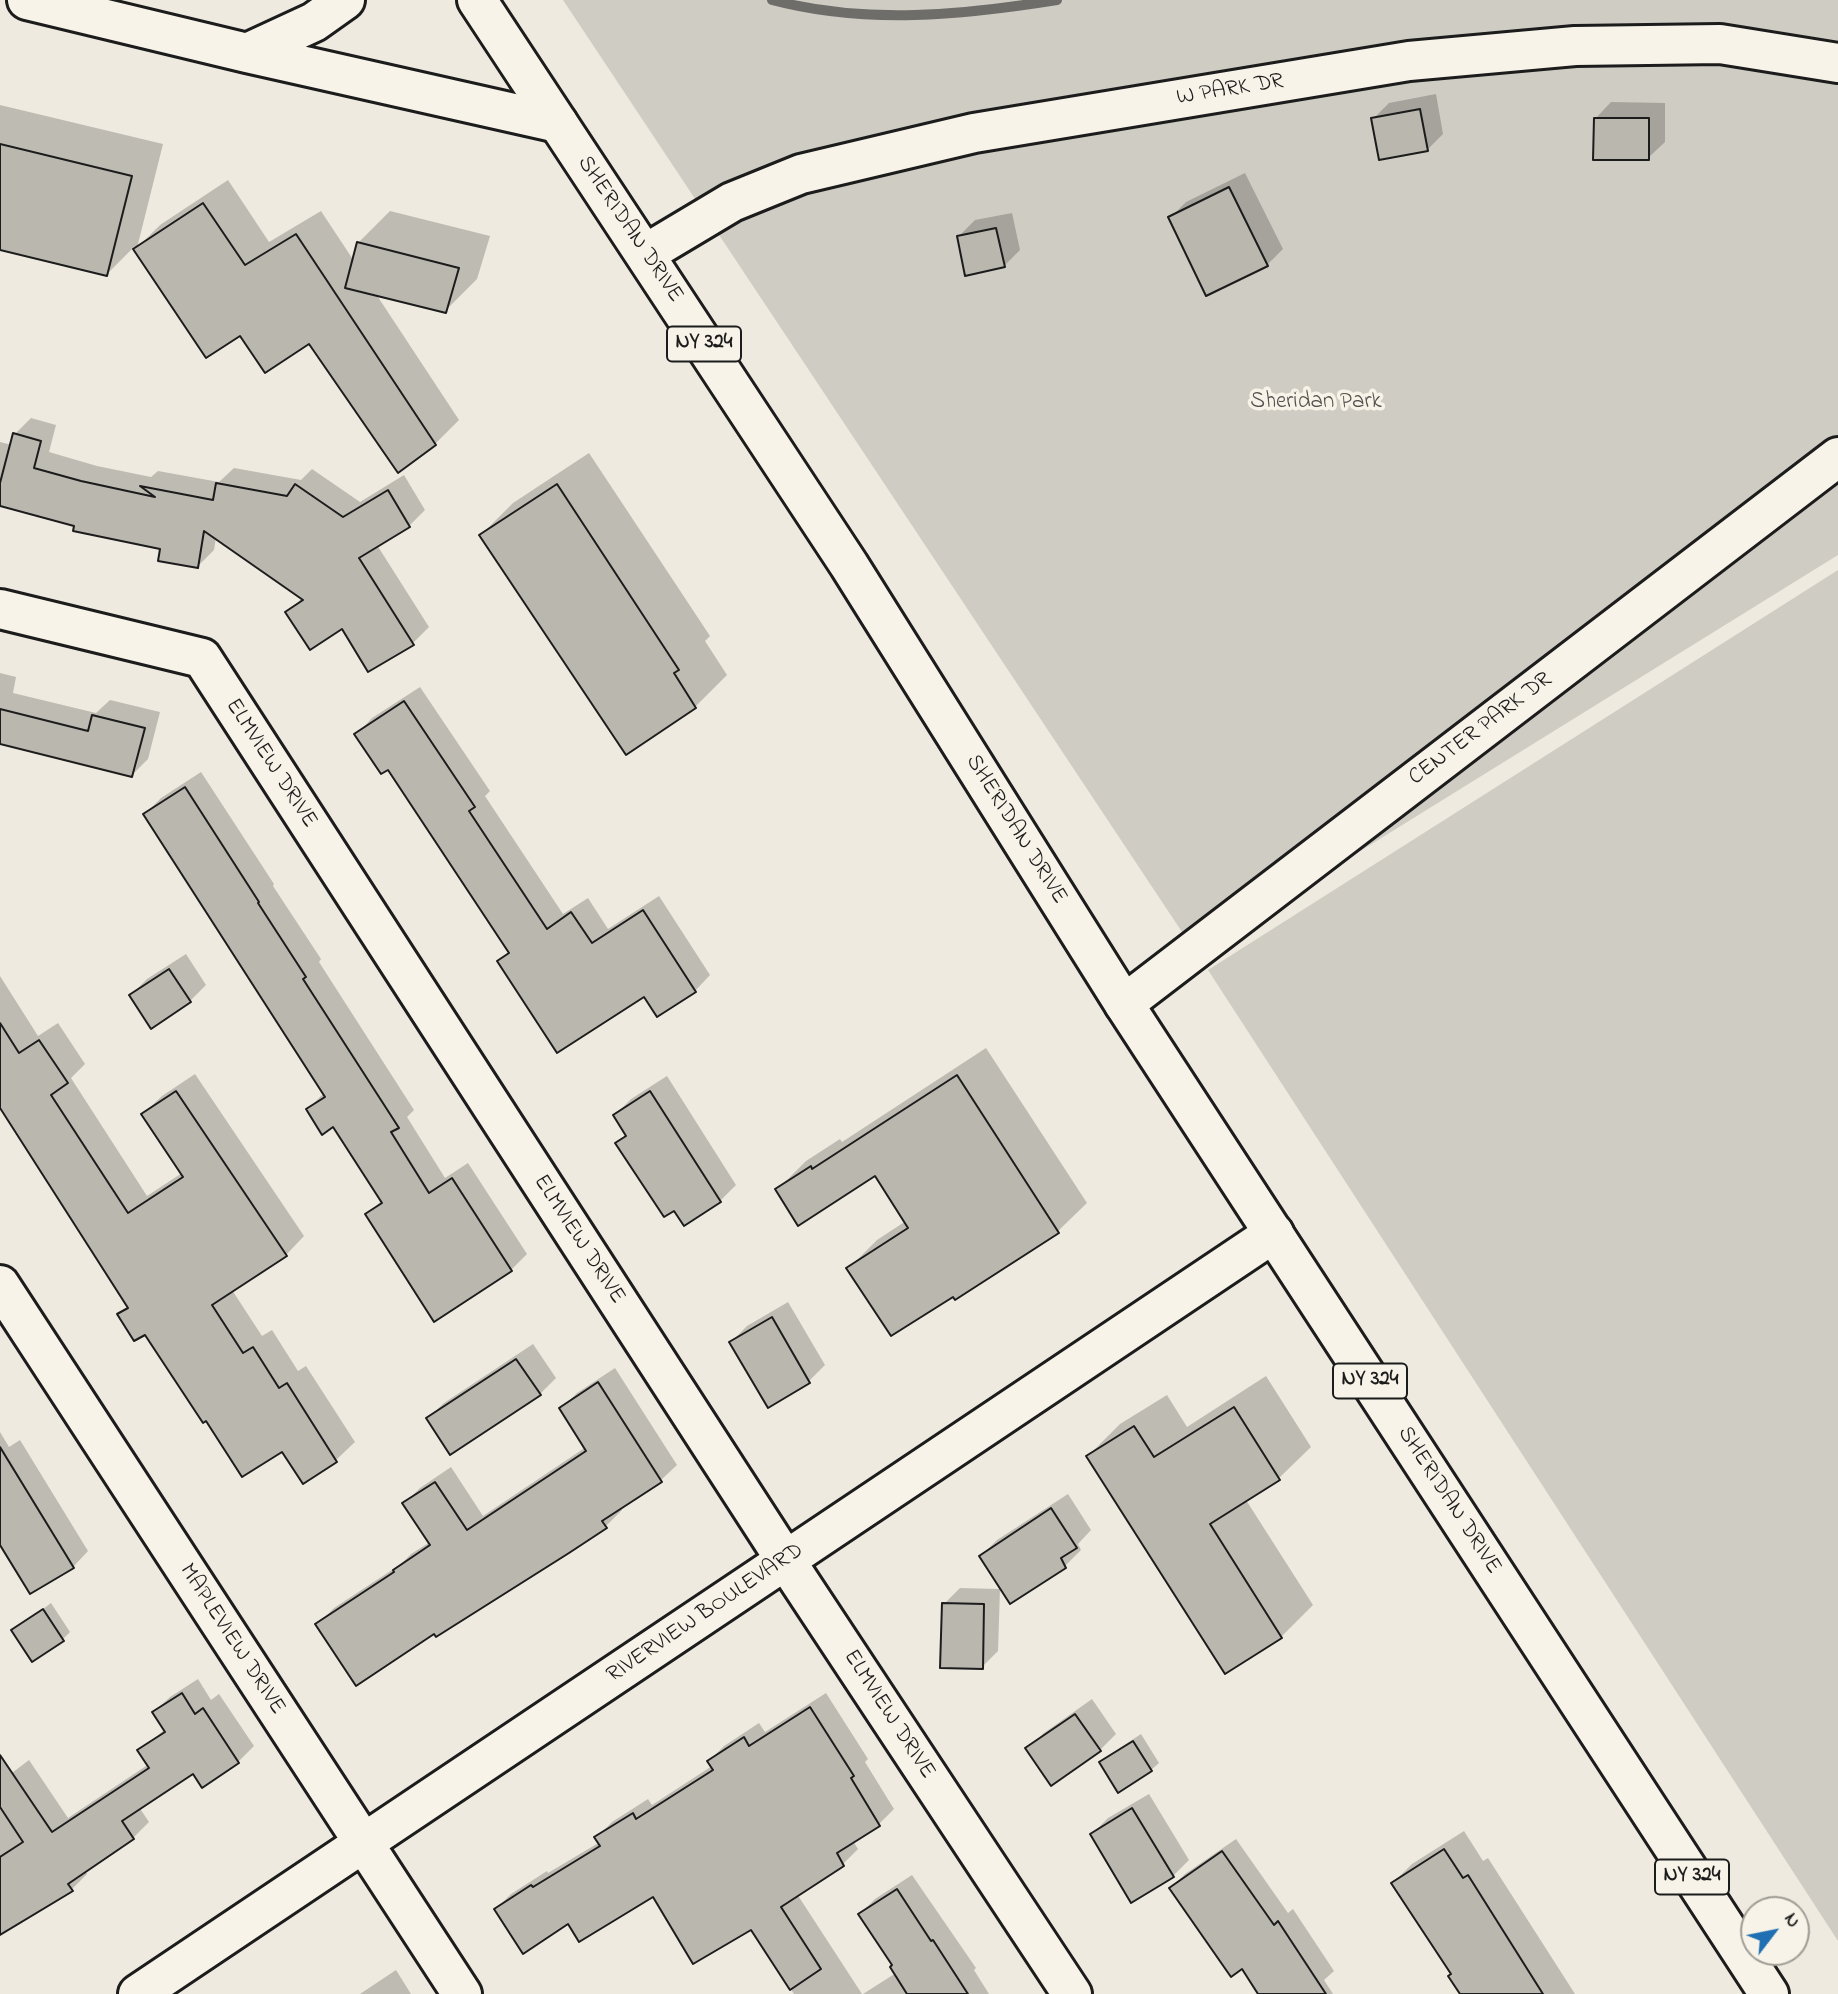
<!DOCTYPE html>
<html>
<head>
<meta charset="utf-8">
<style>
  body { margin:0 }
  #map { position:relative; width:1838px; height:1994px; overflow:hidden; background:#eeeae0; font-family:"Indie Flower",sans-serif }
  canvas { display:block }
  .north { position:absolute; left:1740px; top:1896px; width:70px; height:70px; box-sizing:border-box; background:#f7f3e8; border:2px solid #9f9d96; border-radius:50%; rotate:58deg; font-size:19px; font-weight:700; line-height:28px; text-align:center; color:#1c1c1c }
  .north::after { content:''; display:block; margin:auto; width:24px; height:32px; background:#1f6fb2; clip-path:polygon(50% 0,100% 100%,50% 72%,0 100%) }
</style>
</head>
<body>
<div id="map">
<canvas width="1838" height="1994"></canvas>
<div class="north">N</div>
</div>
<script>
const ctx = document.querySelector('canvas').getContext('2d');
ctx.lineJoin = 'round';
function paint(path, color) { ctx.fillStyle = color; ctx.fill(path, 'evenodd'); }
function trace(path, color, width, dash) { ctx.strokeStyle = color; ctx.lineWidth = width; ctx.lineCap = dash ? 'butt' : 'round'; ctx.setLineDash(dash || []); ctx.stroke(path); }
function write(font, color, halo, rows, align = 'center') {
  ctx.font = font + ' "Indie Flower",sans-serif'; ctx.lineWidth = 7; ctx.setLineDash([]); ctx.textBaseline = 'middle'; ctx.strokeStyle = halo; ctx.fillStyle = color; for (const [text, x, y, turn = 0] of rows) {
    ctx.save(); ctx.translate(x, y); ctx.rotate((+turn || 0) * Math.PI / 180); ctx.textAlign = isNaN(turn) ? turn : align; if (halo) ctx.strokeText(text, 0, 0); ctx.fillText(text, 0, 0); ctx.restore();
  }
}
const green = new Path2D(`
  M 563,0 L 1838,0 L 1838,555 L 1349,858 L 1255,926 L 1184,935 Z
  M 1838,570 L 1838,1941 L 1208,970 Z`);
const shadow = new Path2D(`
  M 1436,94 L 1443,134 L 1427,150 L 1373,119 L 1389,103 Z
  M 1611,102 L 1665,103 L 1665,142 L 1648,158 L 1595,119 Z
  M 0,105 L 163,144 L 137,248 L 160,225 L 228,180 L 269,242 L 321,211 L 354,261 L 358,243 L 390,211 L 490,236 L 477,279 L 445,311 L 376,294 L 459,420 L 435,444 L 398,470 L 310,342 L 241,333 L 206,356 L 134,247 L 107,274 L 0,248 Z
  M 1245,173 L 1283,249 L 1267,265 L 1170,218 L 1186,202 Z
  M 1012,213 L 1020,250 L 1004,266 L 959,236 L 975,220 Z
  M 31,418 L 56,425 L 49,452 L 97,466 L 151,477 L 158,471 L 219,482 L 234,468 L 301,480 L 312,469 L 360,502 L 404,475 L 425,510 L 409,526 L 377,545 L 429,627 L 413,643 L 288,612 L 302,598 L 216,537 L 214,550 L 198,566 L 162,548 L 0,504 L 0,442 L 12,445 L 15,434 Z
  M 589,453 L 710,636 L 705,641 L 727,675 L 695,707 L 481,535 L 513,503 Z
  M 0,673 L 16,677 L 13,693 L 96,713 L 110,700 L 160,712 L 148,759 L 132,775 L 0,743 Z
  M 420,687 L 490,791 L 485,796 L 563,914 L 588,898 L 608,929 L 659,896 L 710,975 L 695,991 L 644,994 L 500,961 L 510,951 L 388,768 L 357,734 L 372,718 Z
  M 201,772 L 274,884 L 273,886 L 321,959 L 319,962 L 414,1110 L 407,1117 L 445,1178 L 468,1163 L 527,1254 L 511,1270 L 367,1215 L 382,1200 L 334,1125 L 308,1109 L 325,1092 L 145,814 L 161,798 Z
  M 186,954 L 206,985 L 190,1001 L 131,995 L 147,979 Z
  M 0,976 L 38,1036 L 58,1023 L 85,1064 L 71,1078 L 147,1196 L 182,1173 L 143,1114 L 162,1096 L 195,1074 L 304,1236 L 286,1255 L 232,1290 L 262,1336 L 272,1330 L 298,1371 L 306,1366 L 355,1442 L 336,1460 L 303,1481 L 282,1449 L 207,1418 L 145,1332 L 119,1315 L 128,1306 L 0,1105 Z
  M 986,1048 L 1087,1203 L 1058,1231 L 849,1268 L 877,1240 L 906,1221 L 875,1173 L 777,1190 L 806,1161 L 840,1139 L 842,1142 Z
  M 667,1076 L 736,1185 L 720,1201 L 617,1143 L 627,1134 L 615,1115 L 631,1099 Z
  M 788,1302 L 825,1365 L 809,1381 L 731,1342 L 747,1326 Z
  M 533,1344 L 556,1378 L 540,1394 L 428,1418 L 444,1403 Z
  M 615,1368 L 677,1465 L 661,1480 L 620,1507 L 622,1510 L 606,1526 L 435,1632 L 318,1624 L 334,1608 L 401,1564 L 411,1554 L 430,1542 L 404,1504 L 420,1488 L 451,1467 L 483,1516 L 586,1447 L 561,1409 L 577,1393 Z
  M 1266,1376 L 1311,1447 L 1279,1478 L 1246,1500 L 1313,1605 L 1281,1637 L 1088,1456 L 1120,1424 L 1167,1395 L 1187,1427 Z
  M 0,1432 L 9,1447 L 20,1440 L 88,1551 L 73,1567 L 0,1522 Z
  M 1068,1494 L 1091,1530 L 1078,1544 L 1081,1550 L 1065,1566 L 1010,1602 L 981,1556 L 997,1540 Z
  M 960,1588 L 1000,1589 L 998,1651 L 982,1667 L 944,1604 Z
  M 51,1603 L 70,1632 L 63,1639 L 14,1631 Z
  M 198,1679 L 211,1700 L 219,1694 L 254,1746 L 238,1762 L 202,1785 L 193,1771 L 139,1807 L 149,1822 L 133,1838 L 85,1870 L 87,1874 L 72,1889 L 0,1934 L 0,1782 L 29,1760 L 68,1818 L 149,1764 L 140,1751 L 165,1729 L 154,1712 L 170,1697 Z
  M 826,1693 L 868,1759 L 865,1762 L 894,1809 L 879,1824 L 853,1841 L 858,1849 L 843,1864 L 797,1894 L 862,1994 L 794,1994 L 751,1928 L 653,1895 L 569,1922 L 496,1909 L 511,1894 L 547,1871 L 548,1873 L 600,1842 L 597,1837 L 612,1822 L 648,1799 L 652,1805 L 712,1766 L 709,1761 L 724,1746 L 759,1723 L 765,1732 Z
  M 1092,1699 L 1116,1734 L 1100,1750 L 1028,1749 L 1044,1733 Z
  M 1141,1734 L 1159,1763 L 1151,1770 L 1101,1763 L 1109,1755 Z
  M 1149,1794 L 1189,1860 L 1173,1876 L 1092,1834 L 1108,1818 Z
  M 1464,1831 L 1483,1861 L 1488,1858 L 1575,1994 L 1462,1994 L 1453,1974 L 1393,1883 L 1412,1864 Z
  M 1236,1839 L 1288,1913 L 1293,1909 L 1334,1971 L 1324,1980 L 1333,1994 L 1260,1994 L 1242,1967 L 1171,1888 L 1185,1874 Z
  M 912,1875 L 976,1968 L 974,1970 L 989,1994 L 863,1994 L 896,1973 L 894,1965 L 860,1914 L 875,1899 Z
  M 396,1970 L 411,1994 L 360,1994 Z`);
const stream = new Path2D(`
  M 772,0 C 866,25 963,15 1057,0`);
const building = new Path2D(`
  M 1420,109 L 1428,151 L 1379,160 L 1371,118 Z
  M 1594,118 L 1649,118 L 1649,160 L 1593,160 Z
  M 0,144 L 132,176 L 107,276 L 0,250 Z
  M 1229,187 L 1268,266 L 1206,296 L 1168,217 Z
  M 203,203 L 245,265 L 296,234 L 436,445 L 398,473 L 309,344 L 265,373 L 240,336 L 206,358 L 133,249 Z
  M 996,228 L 1005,267 L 965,276 L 957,236 Z
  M 357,242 L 459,268 L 446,313 L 345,288 Z
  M 13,433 L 41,441 L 34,468 L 81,481 L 155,497 L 140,486 L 213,500 L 216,483 L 287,496 L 295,484 L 343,517 L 388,490 L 410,527 L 359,558 L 414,645 L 368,672 L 342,629 L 310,650 L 285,612 L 303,600 L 204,531 L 198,568 L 158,561 L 160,549 L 73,531 L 74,526 L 0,506 L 0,483 Z
  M 557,484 L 679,670 L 674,673 L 696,708 L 626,755 L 479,535 Z
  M 404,701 L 475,807 L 469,811 L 547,929 L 571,912 L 592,943 L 643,910 L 696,992 L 657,1017 L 644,997 L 557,1053 L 497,961 L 509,953 L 388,770 L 381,774 L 354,734 Z
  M 0,709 L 88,731 L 92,715 L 145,728 L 132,777 L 0,744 Z
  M 185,787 L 259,902 L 258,903 L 306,977 L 303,979 L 399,1128 L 391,1132 L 429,1193 L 452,1178 L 512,1271 L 434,1322 L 365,1214 L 382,1203 L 333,1127 L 322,1135 L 306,1109 L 325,1097 L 143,814 Z
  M 169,969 L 191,1002 L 151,1029 L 129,995 Z
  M 0,1023 L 19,1053 L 39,1040 L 68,1083 L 51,1095 L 128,1213 L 183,1177 L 141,1114 L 176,1091 L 287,1256 L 212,1305 L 243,1353 L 253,1347 L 279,1388 L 287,1383 L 337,1462 L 303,1484 L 282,1452 L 242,1477 L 206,1421 L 203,1423 L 145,1335 L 134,1341 L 117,1314 L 128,1308 L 0,1108 Z
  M 957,1075 L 1059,1233 L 955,1300 L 953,1297 L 891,1336 L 846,1268 L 908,1228 L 875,1176 L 798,1226 L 775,1189 L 811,1166 L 812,1169 Z
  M 650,1091 L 721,1202 L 684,1226 L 674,1211 L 664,1217 L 615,1143 L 626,1136 L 613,1115 Z
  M 772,1317 L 810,1383 L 768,1408 L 729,1342 Z
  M 516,1359 L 541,1395 L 450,1455 L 426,1418 Z
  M 598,1382 L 662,1482 L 602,1521 L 607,1528 L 569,1553 L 436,1637 L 434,1634 L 356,1686 L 315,1624 L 394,1572 L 393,1570 L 430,1545 L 402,1503 L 435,1482 L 467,1530 L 586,1451 L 559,1408 Z
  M 1234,1407 L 1280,1480 L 1210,1524 L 1282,1638 L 1225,1674 L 1086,1456 L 1134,1426 L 1154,1457 Z
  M 0,1447 L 74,1568 L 30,1594 L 0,1545 Z
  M 1051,1508 L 1077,1548 L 1061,1558 L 1066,1568 L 1010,1604 L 979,1556 Z
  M 942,1603 L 984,1604 L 983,1669 L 940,1668 Z
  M 43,1609 L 64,1641 L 32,1662 L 11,1630 Z
  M 182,1693 L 195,1714 L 203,1708 L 239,1763 L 202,1788 L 193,1774 L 122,1821 L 134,1839 L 68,1884 L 73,1891 L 0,1935 L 0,1857 L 23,1842 L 0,1807 L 0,1755 L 52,1832 L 149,1768 L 137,1750 L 165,1732 L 152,1712 Z
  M 810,1707 L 854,1776 L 851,1778 L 880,1826 L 837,1853 L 844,1866 L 781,1907 L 821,1969 L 790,1990 L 751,1930 L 693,1964 L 653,1897 L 579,1942 L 568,1924 L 523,1954 L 494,1909 L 531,1885 L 533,1887 L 600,1846 L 594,1837 L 633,1813 L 636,1819 L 713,1770 L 707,1761 L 744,1737 L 749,1746 Z
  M 1075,1714 L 1101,1751 L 1051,1786 L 1025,1748 Z
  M 1133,1741 L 1152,1771 L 1118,1793 L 1099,1762 Z
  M 1132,1808 L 1174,1877 L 1131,1903 L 1090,1834 Z
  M 1444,1849 L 1463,1878 L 1468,1875 L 1543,1994 L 1460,1994 L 1448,1976 L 1451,1974 L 1391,1883 Z
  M 1222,1851 L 1274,1925 L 1278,1921 L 1326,1994 L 1258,1994 L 1242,1969 L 1231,1977 L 1169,1888 Z
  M 897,1889 L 931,1941 L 933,1940 L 968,1994 L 907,1994 L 890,1967 L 892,1965 L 858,1914 Z`);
const street = new Path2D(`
  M 645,254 L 732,202 L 801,174 L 974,133 L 1409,61 L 1575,46 L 1720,44 L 1838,63
  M 0,609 L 202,658 L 786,1561 L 1072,1994
  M 1124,1004 L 1838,457
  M 0,1285 L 462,1994
  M 138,1994 L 1274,1233`);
const secondary = new Path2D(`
  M 27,0 L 247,53 L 558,123
  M 247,53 L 314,22 L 345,0`);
const primary = new Path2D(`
  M 477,0 L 849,565 L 1124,1004 L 1769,1994`);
const shields = [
  [704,344,74],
  [1370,1381,74],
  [1692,1877,74]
];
const shieldNames = [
  ["NY 324",704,344],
  ["NY 324",1370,1381],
  ["NY 324",1692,1877]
];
const streetNames = [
  ["W PARK DR",1230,91,-9],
  ["SHERIDAN DRIVE",629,230,56],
  ["CENTER PARK DR",1481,730,-37],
  ["ELMVIEW DRIVE",270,764,57],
  ["SHERIDAN DRIVE",1015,830,58],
  ["ELMVIEW DRIVE",578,1240,57],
  ["SHERIDAN DRIVE",1448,1501,57],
  ["RIVERVIEW BOULEVARD",706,1614,-34],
  ["MAPLEVIEW DRIVE",231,1640,57],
  ["ELMVIEW DRIVE",888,1715,57]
];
const parkNames = [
  ["Sheridan Park",1316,403]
];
paint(green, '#cfccc3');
paint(shadow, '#0003');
trace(stream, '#6f6d69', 10);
paint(building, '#bab7af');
trace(building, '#1c1c1c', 2);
trace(street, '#1c1c1c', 44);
trace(secondary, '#1c1c1c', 44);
trace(primary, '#1c1c1c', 44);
trace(street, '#f7f3e8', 38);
trace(secondary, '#f7f3e8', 38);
trace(primary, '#f7f3e8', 38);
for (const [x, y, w] of shields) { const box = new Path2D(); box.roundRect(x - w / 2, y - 17.5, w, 35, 5); ctx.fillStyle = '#f7f3e8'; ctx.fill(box); trace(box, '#1c1c1c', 2); }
write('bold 21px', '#1c1c1c', null, shieldNames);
write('23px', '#1c1c1c', '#f7f3e8', streetNames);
write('23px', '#52514e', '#f7f3e8', parkNames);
</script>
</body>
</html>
